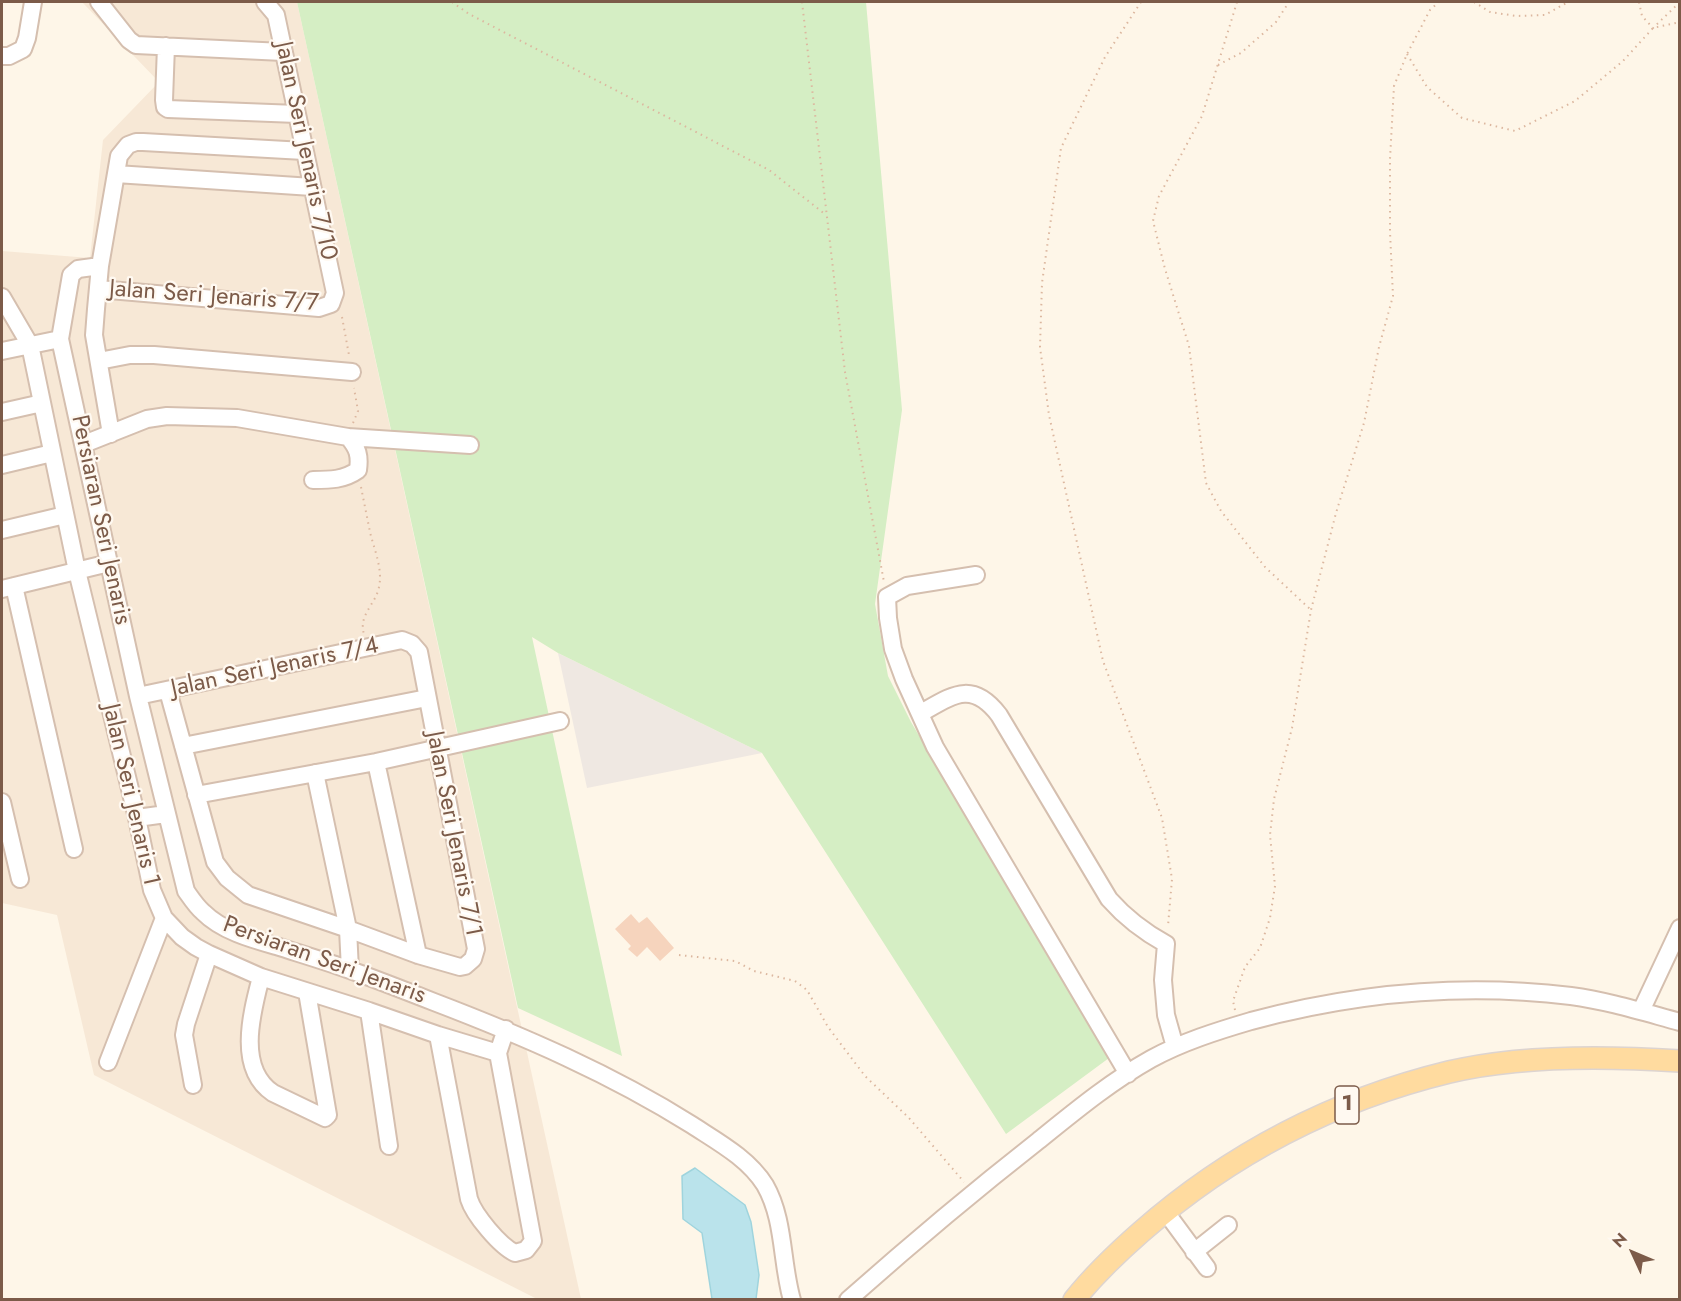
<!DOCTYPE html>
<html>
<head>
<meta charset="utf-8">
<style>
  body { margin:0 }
  #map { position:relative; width:1681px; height:1301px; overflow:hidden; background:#fef6e8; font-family:Jost,sans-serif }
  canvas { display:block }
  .frame { position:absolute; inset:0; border:3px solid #7c5b49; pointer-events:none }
  .north { position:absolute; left:1603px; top:1223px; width:60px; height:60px; -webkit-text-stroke:4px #fff9f1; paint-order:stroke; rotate:314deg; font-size:16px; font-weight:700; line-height:24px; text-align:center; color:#7c5b49 }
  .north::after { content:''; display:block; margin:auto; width:21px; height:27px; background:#7c5b49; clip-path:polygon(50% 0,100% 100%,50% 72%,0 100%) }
</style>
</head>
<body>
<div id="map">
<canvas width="1681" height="1301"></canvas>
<div class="frame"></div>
<div class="north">N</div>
</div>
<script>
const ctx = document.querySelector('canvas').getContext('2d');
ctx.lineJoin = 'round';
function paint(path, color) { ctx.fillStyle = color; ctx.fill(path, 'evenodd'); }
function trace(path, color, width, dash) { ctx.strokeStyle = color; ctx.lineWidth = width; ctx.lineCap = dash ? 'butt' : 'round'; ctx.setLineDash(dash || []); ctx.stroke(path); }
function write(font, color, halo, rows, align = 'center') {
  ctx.font = font + ' Jost,sans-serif'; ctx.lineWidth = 4.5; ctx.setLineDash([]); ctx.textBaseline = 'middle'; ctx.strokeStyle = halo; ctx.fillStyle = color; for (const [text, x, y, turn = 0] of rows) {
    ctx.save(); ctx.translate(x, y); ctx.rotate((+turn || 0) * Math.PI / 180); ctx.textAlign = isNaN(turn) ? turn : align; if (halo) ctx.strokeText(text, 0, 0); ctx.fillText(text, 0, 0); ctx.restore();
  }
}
const residential = new Path2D(`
  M 82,2 L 297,2 L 581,1299 L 537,1299 L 94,1075 L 57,915 L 2,903 L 2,251 L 90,258 L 103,140 L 159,82 Z`);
const industrial = new Path2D(`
  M 558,653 L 762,753 L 587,788 Z`);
const green = new Path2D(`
  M 297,2 L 866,2 L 902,410 L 875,604 L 888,676 L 911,722 L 1109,1058 L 1006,1134 L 762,753 L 558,653 L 532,637 L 622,1056 L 518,1008 Z`);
const water = new Path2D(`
  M 695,1168 L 745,1205 L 751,1222 L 759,1275 L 756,1299 L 712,1299 L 702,1233 L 683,1219 L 682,1176 Z`);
const building = new Path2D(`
  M 631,914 L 639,923 L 647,917 L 674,948 L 660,961 L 647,947 L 637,957 L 628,949 L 631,946 L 615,929 Z`);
const path = new Path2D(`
  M 452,2 L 469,14 L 769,170 L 826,215
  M 802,2 L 845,372 L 884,582
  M 1141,2 L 1105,57 L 1061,148 L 1042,283 L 1040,347 L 1049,415 L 1103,661 L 1162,818 L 1172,879 L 1168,926
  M 1237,2 L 1202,116 L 1159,196 L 1153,221 L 1165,269 L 1189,346 L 1206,483 L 1221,511 L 1265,567 L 1311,610
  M 1474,2 L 1490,12 L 1516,16 L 1545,15 L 1568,2
  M 1639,2 L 1642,16 L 1653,28 L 1680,2
  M 1407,54 L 1427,87 L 1462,118 L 1515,131 L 1575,101 L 1623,61 L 1653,28 L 1680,22
  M 1218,65 L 1241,53 L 1276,22 L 1289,2
  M 342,317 L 349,355
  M 353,423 L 358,411 L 354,388
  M 361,487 C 364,502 367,517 370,532 C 374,549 383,569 379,587 C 376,604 358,615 364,634
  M 679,955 L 735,961 L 754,971 L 795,981 L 807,990 L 828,1027 L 865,1076 L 909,1118 L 964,1182
  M 1235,1010 L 1233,1001 L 1245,967 L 1260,948 L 1270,918 L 1275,886 L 1270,835 L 1274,799 L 1292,728 L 1311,610 L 1336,513 L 1364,423 L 1379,347 L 1393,296 L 1390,232 L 1390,159 L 1394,86 L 1407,54 L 1430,10 L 1439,2`);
const minor = new Path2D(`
  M 99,2 L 129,40 L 136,45 L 283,52
  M 166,46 L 164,100 L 165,107 L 168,109 L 297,114
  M 2,56 L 9,56 L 23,49 L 27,38 L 33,2
  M 116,174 L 312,187
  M 100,266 L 78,269 L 71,275 L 60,339 L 138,696 L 186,891 C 191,898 196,906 203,912 C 222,931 251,939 276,946 C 301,954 325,961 350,970 C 378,980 406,991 434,1002 C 523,1036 611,1074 692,1125 C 718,1142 748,1158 765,1185 C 785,1220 781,1262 792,1300
  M 98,289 L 319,308 L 331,304 L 335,293 L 276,15 L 265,2
  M 2,297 L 30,345 L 77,571 L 137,818 L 152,890 L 164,918 L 182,937 L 196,947 L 209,954 L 261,977 L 369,1011 L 438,1035 L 498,1053 L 506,1029
  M 2,351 L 60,339
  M 99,361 L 130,355 L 154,355 L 352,372
  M 2,412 L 42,403
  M 111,434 L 94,335 L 96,309 L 100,266 L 119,156 L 128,145 L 136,142 L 143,142 L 304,151
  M 348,437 L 470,445
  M 84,444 L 147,419 L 167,416 L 237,418 L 348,437 C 358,448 360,456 358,470 C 344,480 330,480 313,480
  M 2,465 L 52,453
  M 2,530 L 65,515
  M 976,575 L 907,586 L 887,597 L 888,618 L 893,649 L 904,679 L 935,747 L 1128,1074
  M 14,586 L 74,849
  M 2,589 L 109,563
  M 138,696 L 402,640 L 412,644 L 419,652 L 476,949 L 473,959 L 465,966 L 460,967 L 418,955 L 348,929 L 248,895 L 227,878 L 215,862 L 168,691
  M 921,713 C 953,695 972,680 999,715 L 1109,899 C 1124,916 1146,933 1166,944 L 1163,980 L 1166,1015 L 1175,1047
  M 183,746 L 427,698
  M 376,762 L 418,955
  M 315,773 L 348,929 L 350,970
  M 196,795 L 376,762 L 560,721
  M 2,802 L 20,879
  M 137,818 L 166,814
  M 261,977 C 252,1012 236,1068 273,1093 L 325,1118 L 328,1115 L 307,992
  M 369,1011 L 389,1146
  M 1641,1011 L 1680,928
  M 438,1035 L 469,1199 C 474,1215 500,1246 515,1253 L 526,1250 L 533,1241 L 498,1053
  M 108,1062 L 164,918
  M 193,1085 L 184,1035 L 186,1024 L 209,954
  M 1165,1211 L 1207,1268
  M 1194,1252 L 1228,1225
  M 848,1300 C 910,1245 973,1192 1038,1141 C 1074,1112 1110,1082 1151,1059 C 1182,1042 1217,1031 1251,1021 C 1355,993 1464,983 1571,996 C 1608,1001 1643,1012 1680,1022`);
const major = new Path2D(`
  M 1074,1300 C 1094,1275 1117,1253 1141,1232 C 1230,1154 1334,1100 1449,1072 C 1520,1055 1606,1056 1680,1061`);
const shields = [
  [1347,1105,24]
];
const shieldNames = [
  ["1",1347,1105]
];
const streetNames = [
  ["Jalan Seri Jenaris 7/10",305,151,78],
  ["Jalan Seri Jenaris 7/7",214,297,4],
  ["Persiaran Seri Jenaris",100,520,78],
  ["Jalan Seri Jenaris 7/4",275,668,-12],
  ["Jalan Seri Jenaris 1",130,795,77],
  ["Jalan Seri Jenaris 7/1",453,834,79],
  ["Persiaran Seri Jenaris",324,961,20]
];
paint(residential, '#f7e8d6');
paint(industrial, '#efe8e2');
paint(green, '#d5eec4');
paint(water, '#bae3eb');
trace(water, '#9fd4dd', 1.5);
paint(building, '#f6d4bd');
trace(minor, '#d5bfaf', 20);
trace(major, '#ddd4d0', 24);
trace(path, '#dcb79f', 2, [1.5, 4.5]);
trace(minor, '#fff', 16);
trace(major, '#ffdb9f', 21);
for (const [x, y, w] of shields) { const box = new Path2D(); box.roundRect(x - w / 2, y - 19, w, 38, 4.5); ctx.fillStyle = '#fff9f1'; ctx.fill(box); trace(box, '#7c5b49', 1.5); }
write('bold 22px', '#7c5b49', null, shieldNames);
write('24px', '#7c5b49', '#fff9f1', streetNames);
</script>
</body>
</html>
